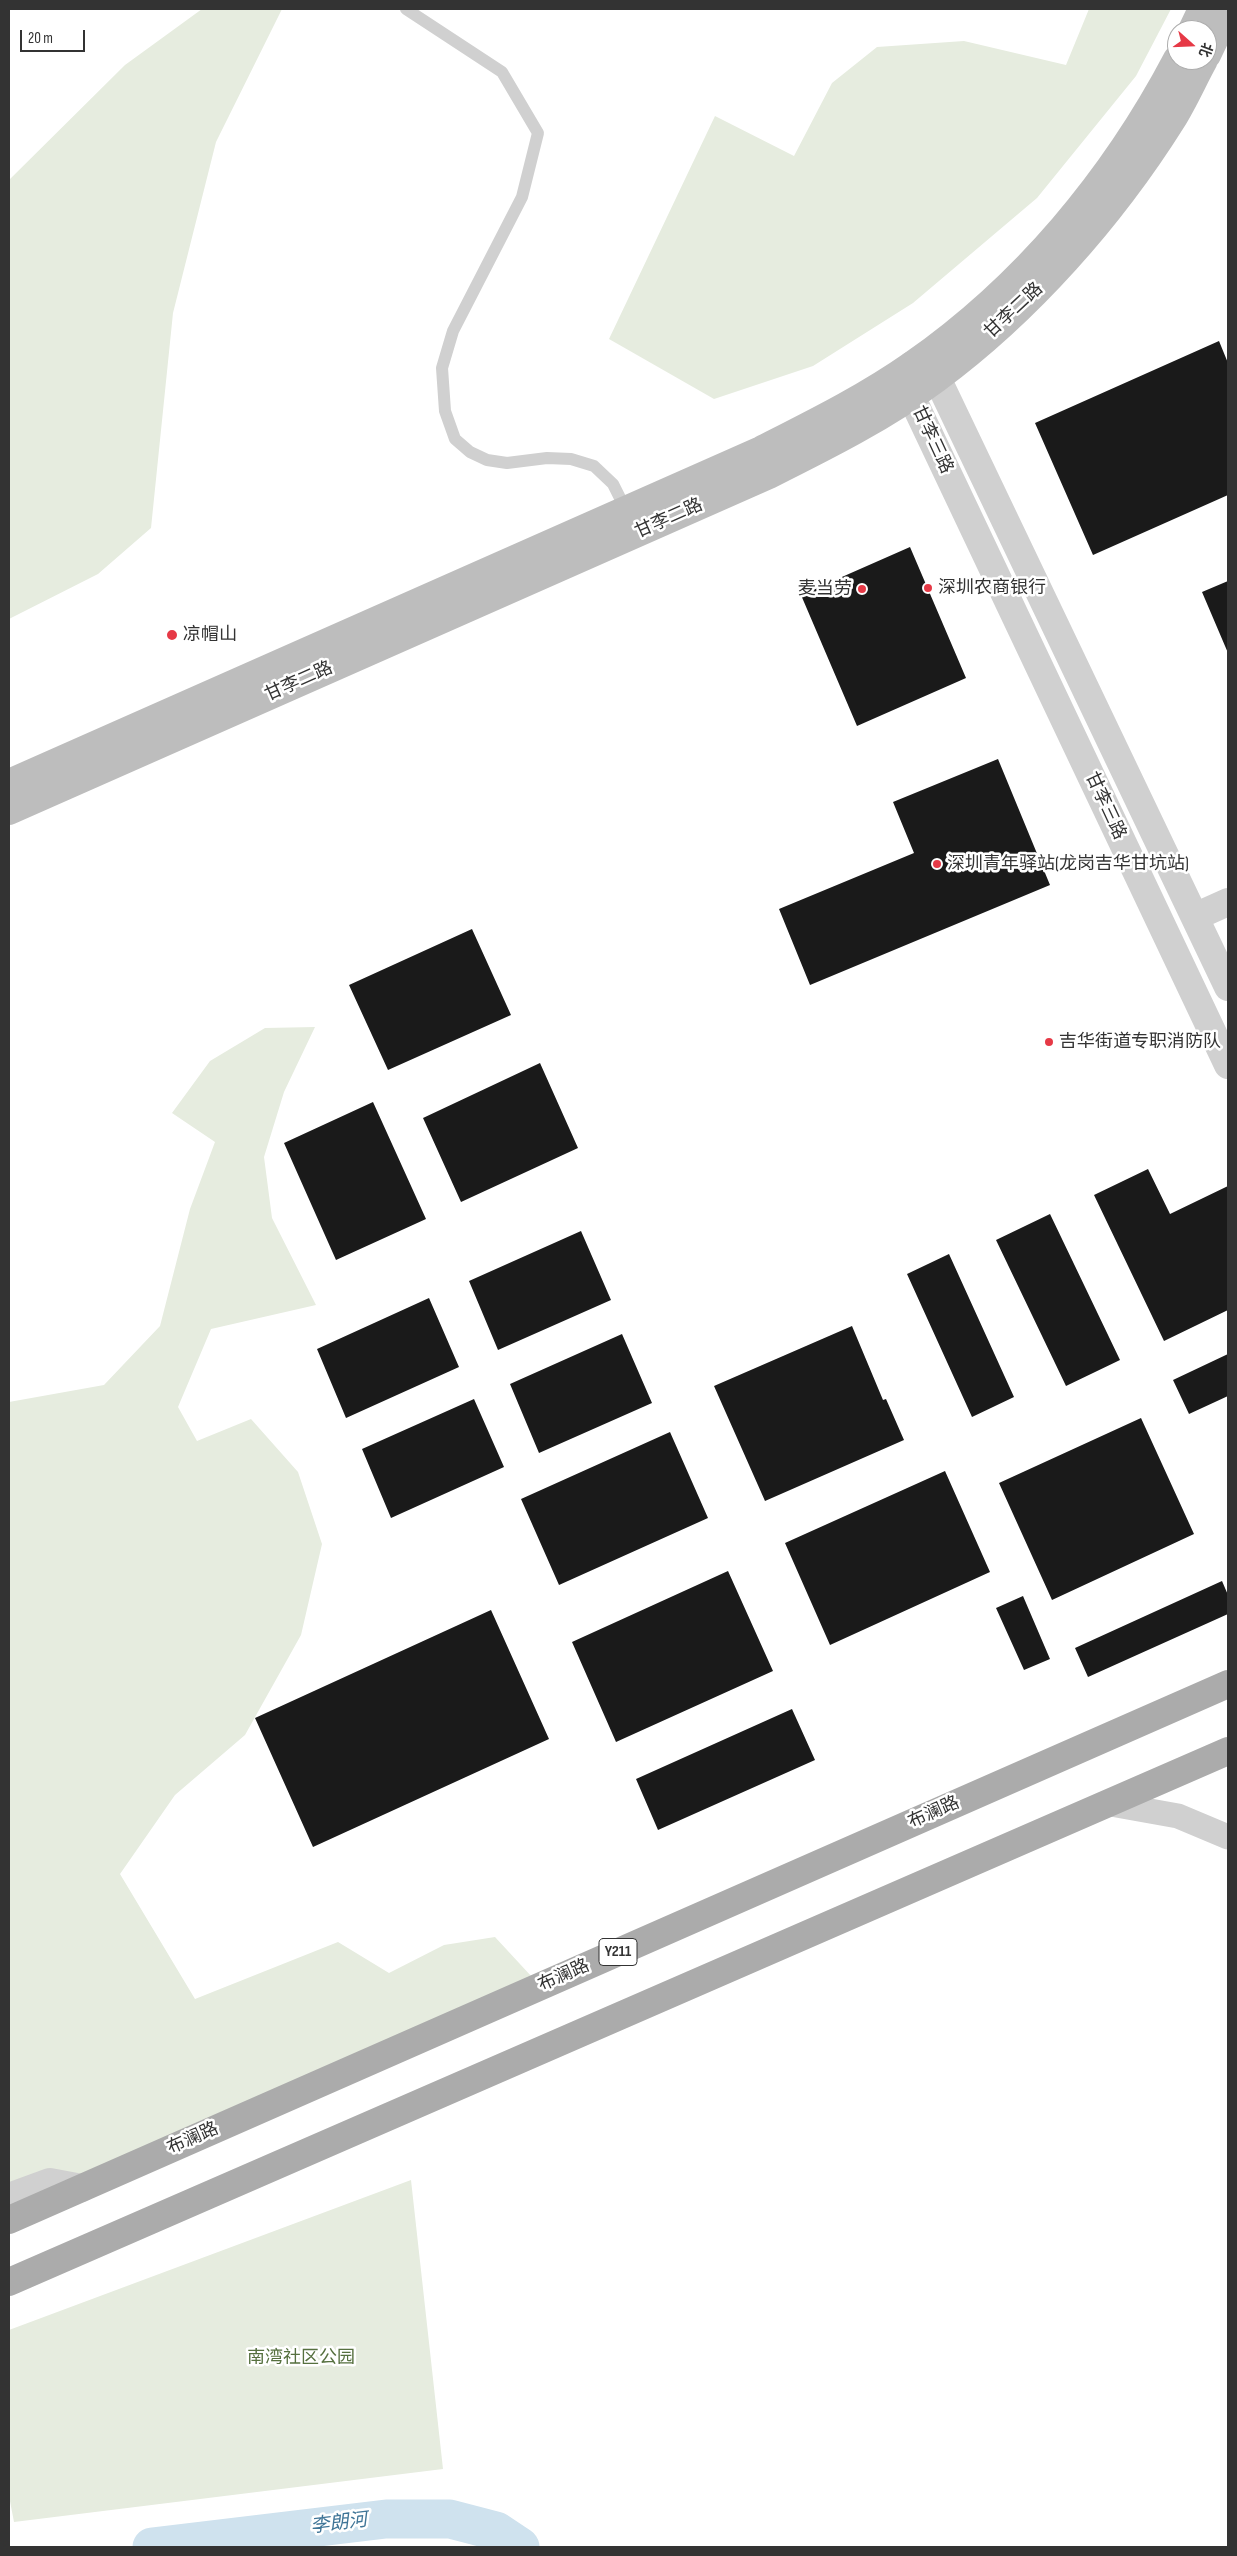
<!DOCTYPE html>
<html>
<head>
<meta charset="utf-8">
<style>
  body { margin:0 }
  #map { position:relative; width:1237px; height:2556px; overflow:hidden; background:#fff; font-family:"Sofia Sans Condensed","Noto Sans SC",sans-serif }
  canvas { display:block }
  .frame { position:absolute; inset:0; border:10px solid #333; pointer-events:none }
  .north { position:absolute; left:1167px; top:20px; width:50px; height:50px; box-sizing:border-box; background:#fff; border:1px solid #adadad; border-radius:50%; rotate:110deg; font-size:14px; font-weight:700; line-height:20px; text-align:center; color:#333 }
  .north::after { content:''; display:block; margin:auto; width:18px; height:22px; background:#e63946; clip-path:polygon(50% 0,100% 100%,50% 72%,0 100%) }
  .scale { position:absolute; left:20px; top:30px; width:65px; height:22px; box-sizing:border-box; border:2px solid #333; border-top:0; padding-left:6px; font-size:15px; line-height:18px; white-space:nowrap; color:#333; -webkit-text-stroke:4px #fff; paint-order:stroke }
</style>
</head>
<body>
<div id="map">
<canvas width="1237" height="2556"></canvas>
<div class="frame"></div>
<div class="north">北</div>
<div class="scale">20 m</div>
</div>
<script>
const ctx = document.querySelector('canvas').getContext('2d');
ctx.lineJoin = 'round';
function paint(path, color) { ctx.fillStyle = color; ctx.fill(path, 'evenodd'); }
function trace(path, color, width, dash) { ctx.strokeStyle = color; ctx.lineWidth = width; ctx.lineCap = dash ? 'butt' : 'round'; ctx.setLineDash(dash || []); ctx.stroke(path); }
function write(font, color, halo, rows, align = 'center') {
  ctx.font = font + ' "Sofia Sans Condensed","Noto Sans SC",sans-serif'; ctx.lineWidth = 5; ctx.setLineDash([]); ctx.textBaseline = 'middle'; ctx.strokeStyle = halo; ctx.fillStyle = color; for (const [text, x, y, turn = 0] of rows) {
    ctx.save(); ctx.translate(x, y); ctx.rotate((+turn || 0) * Math.PI / 180); ctx.textAlign = isNaN(turn) ? turn : align; if (halo) ctx.strokeText(text, 0, 0); ctx.fillText(text, 0, 0); ctx.restore();
  }
}
const green = new Path2D(`
  M 202,9 L 282,9 L 216,142 L 173,313 L 151,528 L 98,574 L 9,619 L 9,180 L 125,65 Z
  M 1089,9 L 1171,9 L 1136,76 L 1037,198 L 913,303 L 813,366 L 714,399 L 609,339 L 715,116 L 794,156 L 832,83 L 877,47 L 964,41 L 1066,65 Z
  M 315,1027 L 284,1092 L 264,1157 L 272,1218 L 316,1305 L 211,1329 L 178,1407 L 197,1441 L 251,1419 L 298,1472 L 322,1544 L 301,1635 L 245,1735 L 175,1795 L 120,1874 L 195,1999 L 338,1942 L 389,1973 L 444,1945 L 495,1937 L 532,1977 L 9,2209 L 9,1402 L 104,1385 L 160,1326 L 190,1209 L 215,1142 L 172,1113 L 210,1061 L 265,1028 Z
  M 411,2180 L 443,2469 L 14,2522 L 9,2496 L 9,2330 Z`);
const river = new Path2D(`
  M 152,2547 L 386,2519 L 450,2519 L 496,2531 L 520,2547`);
const building = new Path2D(`
  M 1219,341 L 1228,363 L 1228,495 L 1093,555 L 1035,423 Z
  M 910,547 L 966,678 L 857,726 L 801,595 Z
  M 1228,581 L 1228,653 L 1202,592 Z
  M 998,759 L 1050,885 L 810,985 L 779,909 L 914,853 L 893,802 Z
  M 472,929 L 511,1015 L 388,1070 L 349,985 Z
  M 540,1063 L 578,1148 L 461,1202 L 423,1118 Z
  M 373,1102 L 426,1219 L 336,1260 L 284,1143 Z
  M 1148,1169 L 1170,1214 L 1228,1186 L 1228,1310 L 1164,1341 L 1094,1195 Z
  M 1050,1214 L 1120,1360 L 1066,1386 L 996,1240 Z
  M 581,1231 L 611,1300 L 498,1350 L 469,1281 Z
  M 949,1254 L 1014,1397 L 972,1417 L 907,1274 Z
  M 429,1298 L 459,1367 L 346,1418 L 317,1349 Z
  M 852,1326 L 883,1400 L 886,1399 L 904,1440 L 765,1501 L 714,1386 Z
  M 622,1334 L 652,1403 L 539,1453 L 510,1384 Z
  M 1228,1354 L 1228,1396 L 1189,1414 L 1173,1380 Z
  M 474,1399 L 504,1467 L 391,1518 L 362,1449 Z
  M 1141,1418 L 1194,1534 L 1052,1600 L 999,1483 Z
  M 670,1432 L 708,1518 L 559,1585 L 521,1499 Z
  M 945,1471 L 990,1572 L 830,1645 L 785,1543 Z
  M 728,1571 L 773,1671 L 616,1742 L 572,1642 Z
  M 1222,1581 L 1228,1595 L 1228,1614 L 1088,1677 L 1075,1648 Z
  M 1023,1596 L 1050,1659 L 1024,1670 L 996,1608 Z
  M 491,1610 L 549,1739 L 313,1847 L 255,1718 Z
  M 792,1709 L 815,1760 L 658,1830 L 636,1779 Z`);
const service = new Path2D(`
  M 406,9 L 502,72 L 538,133 L 522,197 L 453,331 L 442,368 L 445,411 L 455,439 L 470,452 L 487,460 L 507,463 L 547,458 L 571,459 L 594,466 L 613,484 L 626,510`);
const minor = new Path2D(`
  M 1111,1804 L 1178,1816 L 1228,1837`);
const tertiary = new Path2D(`
  M 1199,915 L 1228,902
  M 1228,987 L 937,378 L 912,365 L 911,396 L 1228,1065
  M 9,2197 L 50,2182 L 82,2188`);
const secondary = new Path2D(`
  M 1192,30 L 1202,9
  M 1207,55 L 1228,11
  M 9,783 L 761,450 C 812,424 865,398 912,365 C 1024,287 1114,179 1177,59
  M 9,811 L 769,475 C 827,446 885,417 936,379 C 1028,311 1111,217 1172,120 C 1184,101 1193,80 1204,60`);
const primary = new Path2D(`
  M 9,2220 L 1228,1684
  M 9,2282 L 1228,1751`);
const markers = [
  [928,588,5,"#e63946"],
  [862,589,5,"#e63946"],
  [172,635,6,"#e63946"],
  [937,864,5,"#e63946"],
  [1049,1042,5,"#e63946"]
];
const shields = [
  [618,1952,38]
];
const shieldNames = [
  ["Y211",618,1952]
];
const streetNames = [
  ["甘李二路",1014,311,-43],
  ["甘李三路",932,440,65],
  ["甘李二路",669,519,-24],
  ["甘李二路",299,682,-24],
  ["甘李三路",1105,806,65],
  ["布澜路",934,1813,-24],
  ["布澜路",564,1976,-24],
  ["布澜路",193,2139,-24]
];
const poiNames = [
  ["深圳农商银行",938,588],
  ["麦当劳",852,589,"right"],
  ["凉帽山",183,635],
  ["深圳青年驿站(龙岗吉华甘坑站)",947,864],
  ["吉华街道专职消防队",1059,1042]
];
const parkNames = [
  ["南湾社区公园",301,2358]
];
const waterNames = [
  ["李朗河",339,2524,-7]
];
paint(green, '#e6ecdf');
trace(river, '#cfe2ee', 39);
paint(building, '#1a1a1a');
trace(service, '#d0d0d0', 12);
trace(minor, '#d0d0d0', 25);
trace(tertiary, '#d0d0d0', 28);
trace(secondary, '#bdbdbd', 28);
trace(primary, '#ababab', 28);
for (const [x, y, r, color] of markers) { const dot = new Path2D(); dot.arc(x, y, r, 0, 2 * Math.PI); ctx.fillStyle = color; ctx.fill(dot); trace(dot, '#fff', 2); }
for (const [x, y, w] of shields) { const box = new Path2D(); box.roundRect(x - w / 2, y - 13.5, w, 27, 4); ctx.fillStyle = '#fff'; ctx.fill(box); trace(box, '#333', 1); }
write('bold 16px', '#333', null, shieldNames);
write('18px', '#333', '#fff', streetNames);
write('18px', '#333', '#fff', poiNames, 'left');
write('18px', '#56703f', '#fff', parkNames);
write('italic 19px', '#3f7597', '#fff', waterNames);
</script>
</body>
</html>
